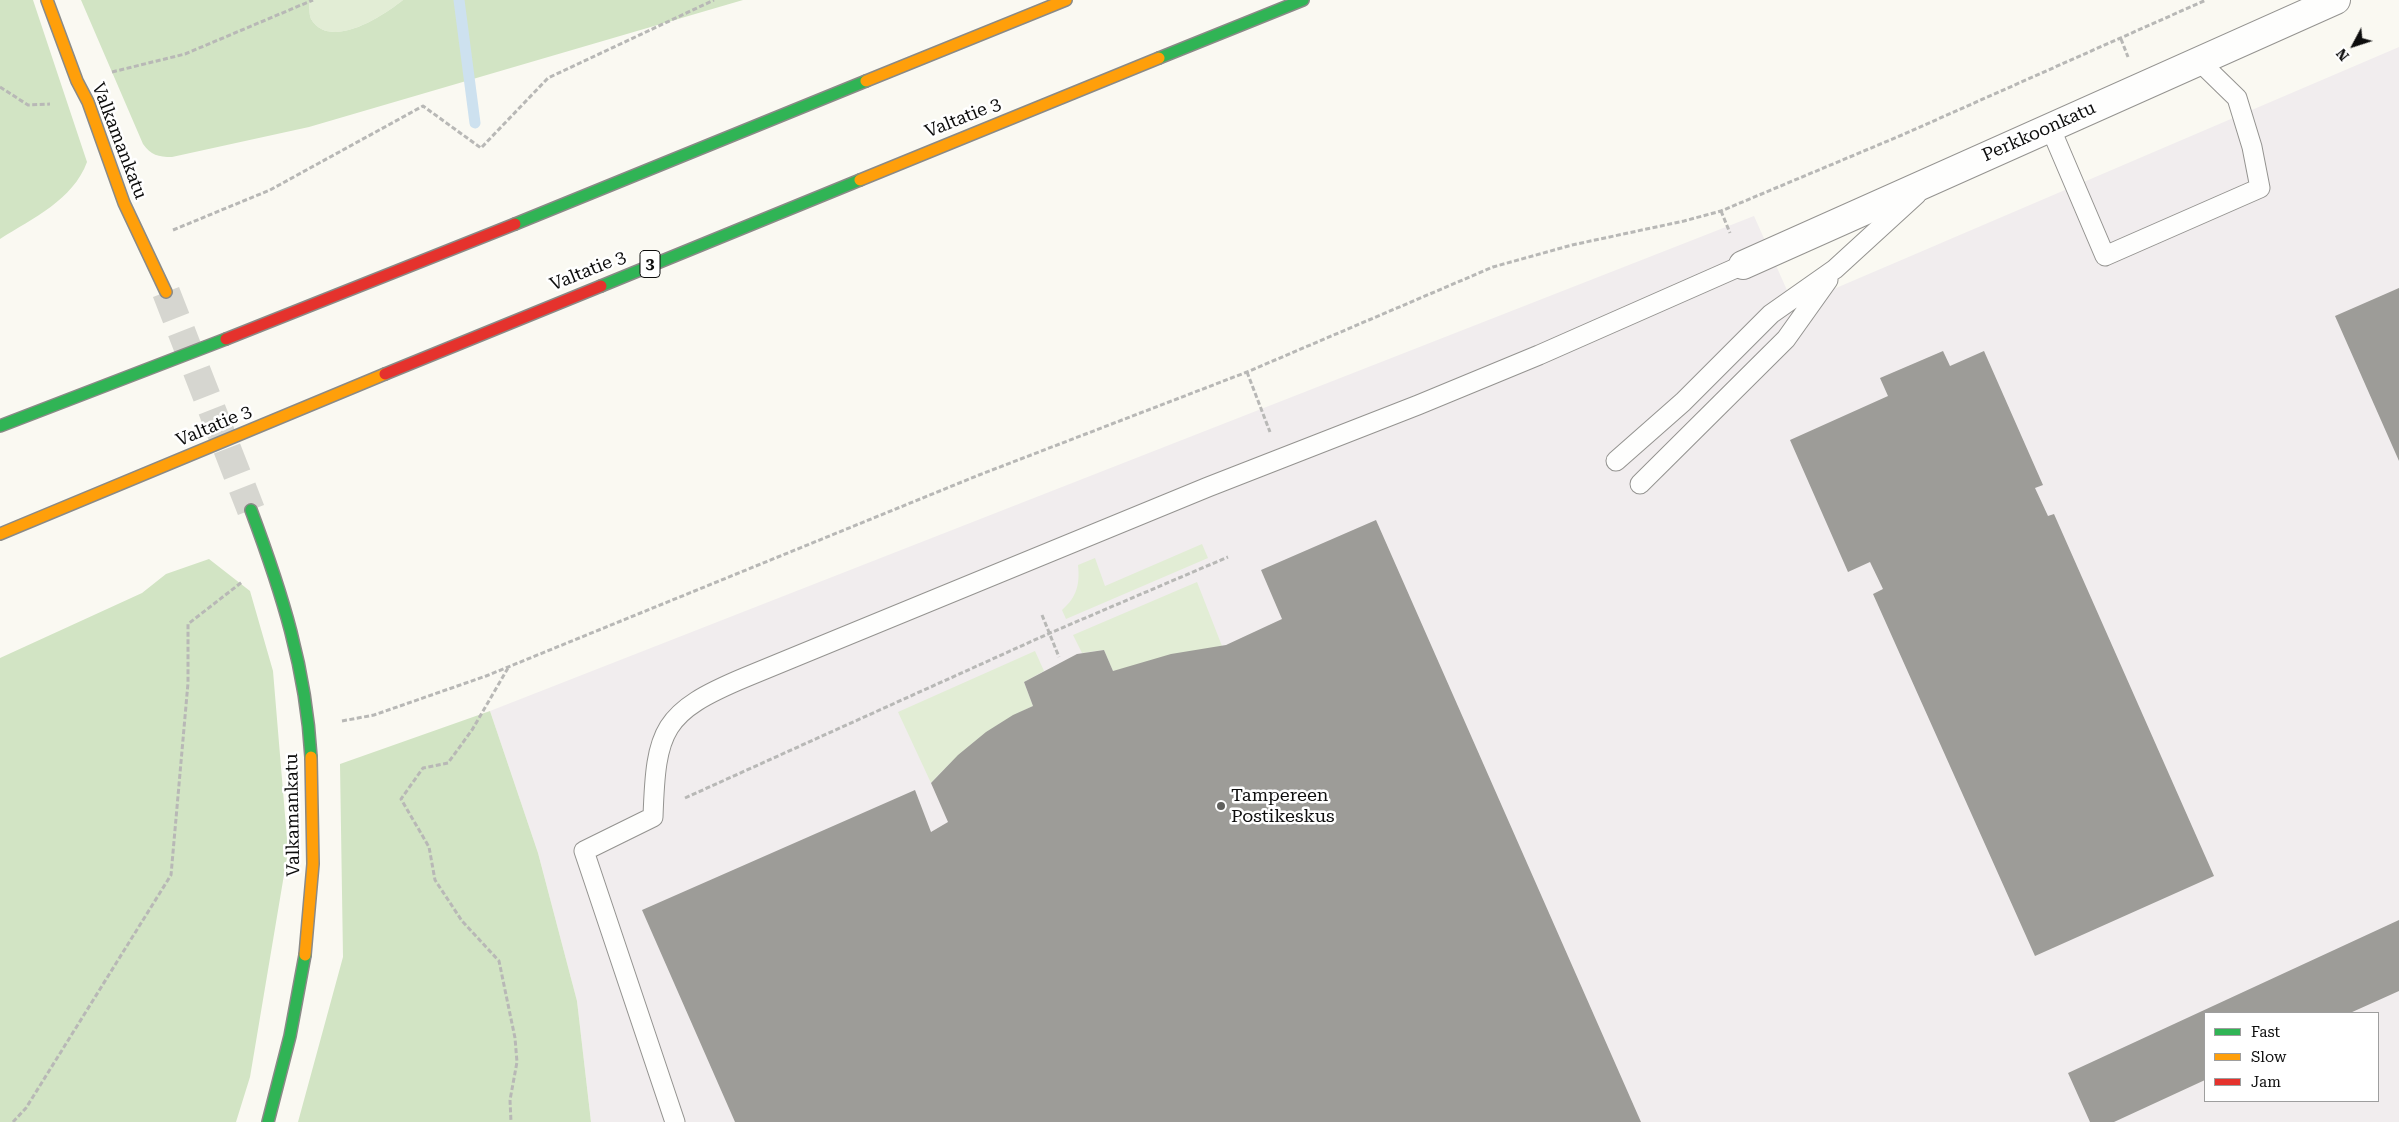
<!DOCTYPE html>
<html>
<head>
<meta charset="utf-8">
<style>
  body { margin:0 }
  #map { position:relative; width:2399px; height:1122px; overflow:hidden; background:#faf9f2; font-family:"Roboto Serif",serif }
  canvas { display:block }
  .legend { position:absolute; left:2204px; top:1012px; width:175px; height:90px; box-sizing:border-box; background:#fff; border:1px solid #9e9e9e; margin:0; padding:6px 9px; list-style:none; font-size:15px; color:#0d0d0d }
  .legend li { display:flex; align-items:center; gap:10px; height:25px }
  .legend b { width:25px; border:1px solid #9e9e9e }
  .north { position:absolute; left:2329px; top:20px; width:50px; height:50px; -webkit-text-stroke:4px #fff; paint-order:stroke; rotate:230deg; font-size:14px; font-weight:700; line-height:20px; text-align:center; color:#0d0d0d }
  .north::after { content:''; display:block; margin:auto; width:18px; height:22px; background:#0d0d0d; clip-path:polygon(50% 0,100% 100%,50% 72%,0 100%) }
</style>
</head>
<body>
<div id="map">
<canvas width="2399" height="1122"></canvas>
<ul class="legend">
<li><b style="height:6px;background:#30b455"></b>Fast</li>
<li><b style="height:6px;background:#ff9f0a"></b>Slow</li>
<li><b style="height:6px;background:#e5322d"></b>Jam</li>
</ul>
<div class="north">N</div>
</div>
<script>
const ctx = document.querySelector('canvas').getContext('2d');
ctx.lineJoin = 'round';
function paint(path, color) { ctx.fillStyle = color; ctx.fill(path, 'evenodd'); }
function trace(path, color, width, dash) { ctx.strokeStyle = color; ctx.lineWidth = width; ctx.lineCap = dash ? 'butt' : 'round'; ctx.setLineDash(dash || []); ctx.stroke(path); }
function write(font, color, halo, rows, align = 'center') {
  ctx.font = font + ' "Roboto Serif",serif'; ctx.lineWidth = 5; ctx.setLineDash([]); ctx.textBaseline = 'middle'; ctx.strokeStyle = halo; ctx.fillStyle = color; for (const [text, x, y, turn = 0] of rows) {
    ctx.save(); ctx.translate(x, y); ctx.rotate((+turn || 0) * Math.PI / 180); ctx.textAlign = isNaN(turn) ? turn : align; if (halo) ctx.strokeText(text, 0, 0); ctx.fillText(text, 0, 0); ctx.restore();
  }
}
const industrial = new Path2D(`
  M 2399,47 L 2399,1122 L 591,1122 L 577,1001 L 538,853 L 490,711 L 1754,216 L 1794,306 ZM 2205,1013 L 2378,1013 L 2378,1101 L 2205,1101 Z`);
const green = new Path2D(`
  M 309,0 L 403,0 C 383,16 330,51 311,19 C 309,15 309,6 309,0 Z
  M 1202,544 L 1208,558 L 1066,619 L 1062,610 C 1077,597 1080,584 1078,565 L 1095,558 L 1105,586 Z
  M 1197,582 L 1222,646 L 1113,671 L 1104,650 L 1082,653 L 1073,635 Z
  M 1035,651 L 1044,671 L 1024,682 L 1033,706 C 992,724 961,751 931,783 L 898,712 Z`);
const forest = new Path2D(`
  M 0,0 L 33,0 L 87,162 C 73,200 33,218 0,239 Z
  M 81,0 L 309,0 C 309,5 309,14 311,19 C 330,51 383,16 403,0 L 743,0 L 309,127 L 172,157 C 158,157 151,155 143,144 Z
  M 209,559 L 250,591 L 273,671 L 288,851 L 250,1077 L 236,1122 L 0,1122 L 0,658 L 142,593 L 166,574 Z
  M 490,711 L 538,853 L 577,1001 L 591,1122 L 298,1122 L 343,957 L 340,764 Z`);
const stream = new Path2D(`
  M 459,0 L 475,123`);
const building = new Path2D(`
  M 2399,288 L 2399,461 L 2335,316 Z
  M 1943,351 L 1950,366 L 1984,351 L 2043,485 L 2035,488 L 2048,516 L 2054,514 L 2214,876 L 2035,956 L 1873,594 L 1883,589 L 1870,562 L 1848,572 L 1790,440 L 1888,396 L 1880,378 Z
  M 1376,520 L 1641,1122 L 735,1122 L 642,910 L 915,790 L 931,832 L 948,822 L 931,783 L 958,755 L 986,732 L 1013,715 L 1033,706 L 1024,682 L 1077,654 L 1104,650 L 1113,671 L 1171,654 L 1226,645 L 1282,619 L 1261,570 Z
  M 2399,920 L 2399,991 L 2350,1013 L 2205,1013 L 2205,1080 L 2114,1122 L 2090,1122 L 2068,1073 Z`);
const secondaryTunnel = new Path2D(`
  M 166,292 L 251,510`);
const path = new Path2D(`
  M 2121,39 L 2128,57
  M 112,72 L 185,54 L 313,0
  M 0,87 L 28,105 L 50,104
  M 1721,211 L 1730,233
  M 173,230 L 270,190 L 423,106 L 481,148 L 548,78 L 714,0
  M 1247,372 L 1270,432
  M 1042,615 L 1059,657
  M 508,668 L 472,730 L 448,763 L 423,768 L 401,799 L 429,847 L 435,880 L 462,921 L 499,961 L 515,1038 L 517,1062 L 510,1100 L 511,1122
  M 342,721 L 374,715 L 486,676 L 979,475 L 1247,372 L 1493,267 L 1572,245 L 1684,221 L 1721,211 L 1902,135 L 2206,0
  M 685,798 L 1050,633 L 1228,557
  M 13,1122 L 26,1108 L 171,875 L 188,683 L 188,624 L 242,582`);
const lane = new Path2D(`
  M 2050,127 L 2105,256 L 2260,188 L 2252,147 L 2237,98 L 2199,61
  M 1616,461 L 1683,402 L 1771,314 L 1835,269 L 1917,194
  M 1640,484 L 1786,339 L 1828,280
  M 675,1122 L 584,851 L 653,817 C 656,729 662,712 746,677 L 1208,487 L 1418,405 L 1539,355 L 1743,265`);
const street = new Path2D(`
  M 1743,265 L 2336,0`);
const fast = new Path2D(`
  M 1159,58 L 1303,0
  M 515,224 L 866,81
  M 601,286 L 860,180
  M 0,426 L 226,339
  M 251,510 C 282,593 306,668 311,757
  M 268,1122 L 290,1036 L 305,955`);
const slow = new Path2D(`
  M 47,0 L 77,81 L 88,102 L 124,203 L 166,292
  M 866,81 L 1066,0
  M 860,180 L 1159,58
  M 0,534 L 385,374
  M 305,955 L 313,864 L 311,757`);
const jam = new Path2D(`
  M 226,339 L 515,224
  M 385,374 L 601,286`);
const markers = [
  [1221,806,5,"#60605d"]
];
const shields = [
  [650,264,20]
];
const shieldNames = [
  ["3",650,264]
];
const streetNames = [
  ["Valtatie 3",963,118,-22],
  ["Perkkoonkatu",2039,132,-24],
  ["Valkamankatu",119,141,69],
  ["Valtatie 3",588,271,-22],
  ["Valtatie 3",214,426,-23],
  ["Valkamankatu",293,815,-91]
];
const poiNames = [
  ["Tampereen",1231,796],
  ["Postikeskus",1231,817]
];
paint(industrial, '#f1edee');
paint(green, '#e2edd5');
paint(forest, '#d2e4c4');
trace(stream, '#cde1ef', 11);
paint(building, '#9d9c98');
trace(secondaryTunnel, '#d6d6d0', 28, [28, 14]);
trace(lane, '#949390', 21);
trace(street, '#949390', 30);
trace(fast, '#8a8a87', 14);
trace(slow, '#8a8a87', 14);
trace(jam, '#8a8a87', 14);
trace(path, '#b8b8b6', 3, [5, 2.5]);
trace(lane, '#fefefd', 19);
trace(street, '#fefefd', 28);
trace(fast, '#30b455', 11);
trace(slow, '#ff9f0a', 11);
trace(jam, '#e5322d', 11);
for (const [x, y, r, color] of markers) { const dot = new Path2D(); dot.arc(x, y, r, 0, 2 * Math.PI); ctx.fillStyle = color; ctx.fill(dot); trace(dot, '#fff', 2); }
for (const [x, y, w] of shields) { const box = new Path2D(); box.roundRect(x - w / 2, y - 13.5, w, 27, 4); ctx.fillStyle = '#fff'; ctx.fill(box); trace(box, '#0d0d0d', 1); }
write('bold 16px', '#0d0d0d', null, shieldNames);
write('18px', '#0d0d0d', '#fff', streetNames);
write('18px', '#0d0d0d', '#fff', poiNames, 'left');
</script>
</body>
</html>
